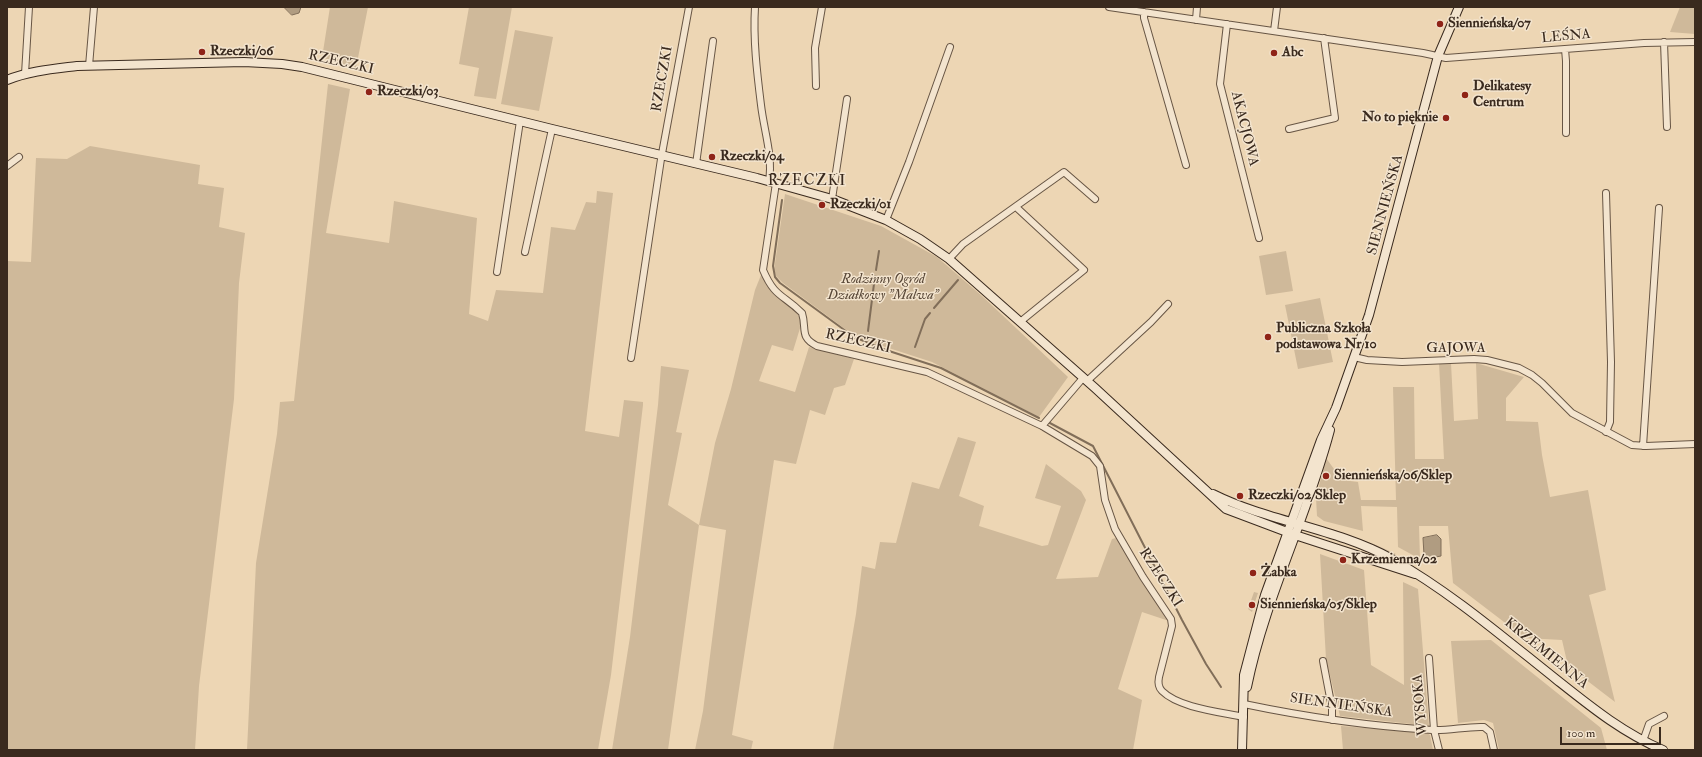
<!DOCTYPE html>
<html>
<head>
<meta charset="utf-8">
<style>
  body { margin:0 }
  #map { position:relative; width:1702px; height:757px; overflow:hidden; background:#edd6b4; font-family:"IM FELL Double Pica",serif }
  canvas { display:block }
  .frame { position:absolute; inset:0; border:8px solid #3a2a1e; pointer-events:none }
  .scale { position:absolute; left:1560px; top:727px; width:101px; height:18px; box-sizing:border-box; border:2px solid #3a2a1e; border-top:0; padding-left:5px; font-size:12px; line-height:14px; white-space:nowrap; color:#3a2a1e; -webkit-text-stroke:3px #f3e4ce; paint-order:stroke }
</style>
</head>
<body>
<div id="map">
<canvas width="1702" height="757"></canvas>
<div class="frame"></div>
<div class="scale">100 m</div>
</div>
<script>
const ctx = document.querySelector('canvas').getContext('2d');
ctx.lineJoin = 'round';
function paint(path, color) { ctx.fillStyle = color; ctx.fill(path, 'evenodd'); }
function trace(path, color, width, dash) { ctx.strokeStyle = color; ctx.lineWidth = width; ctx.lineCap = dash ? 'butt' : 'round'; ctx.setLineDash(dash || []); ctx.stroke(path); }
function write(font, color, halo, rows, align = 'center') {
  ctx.font = font + ' "IM FELL Double Pica",serif'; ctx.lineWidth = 3; ctx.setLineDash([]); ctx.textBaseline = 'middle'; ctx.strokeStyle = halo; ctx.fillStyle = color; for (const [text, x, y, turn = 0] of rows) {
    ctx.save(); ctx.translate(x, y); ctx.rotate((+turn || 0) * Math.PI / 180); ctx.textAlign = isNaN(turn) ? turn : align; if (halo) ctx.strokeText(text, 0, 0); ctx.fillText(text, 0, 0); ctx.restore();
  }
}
const green = new Path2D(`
  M 330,7 L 368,7 L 356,68 L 322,58 Z
  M 469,7 L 512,7 L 496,99 L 474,96 L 479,68 L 459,64 Z
  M 1680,7 L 1695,7 L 1695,34 L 1670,32 Z
  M 515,30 L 553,37 L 539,111 L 501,104 Z
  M 328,84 L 350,89 L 326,233 L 389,243 L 394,201 L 477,218 L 469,314 L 488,321 L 496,290 L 543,293 L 551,227 L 575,230 L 586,202 L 596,203 L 597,191 L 613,193 L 585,431 L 619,437 L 624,400 L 643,402 L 643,405 L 611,675 L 598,750 L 247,750 L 256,563 L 277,434 L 280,402 L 294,401 Z
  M 90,146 L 200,165 L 198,184 L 224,188 L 219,227 L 245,233 L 239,283 L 234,399 L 199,686 L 195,750 L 7,750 L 7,261 L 31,262 L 36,158 L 67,159 Z
  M 785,194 L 881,226 L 937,257 L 982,296 L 1068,377 L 1039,417 L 932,362 L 864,340 L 845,329 L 783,283 L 776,276 L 774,270 Z
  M 1286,251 L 1293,291 L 1266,295 L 1259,256 Z
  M 763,270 L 799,316 L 801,325 L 793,351 L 772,345 L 759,381 L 795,392 L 809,347 L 854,359 L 845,385 L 834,388 L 825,415 L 810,410 L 796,464 L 774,460 L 732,735 L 753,741 L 751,750 L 695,750 L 703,711 L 726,530 L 699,525 L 668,750 L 612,750 L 630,637 L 658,405 L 661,366 L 689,370 L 676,432 L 682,433 L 668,505 L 699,525 L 715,443 L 731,389 L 755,290 Z
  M 1320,298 L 1333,362 L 1298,369 L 1285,305 Z
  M 1439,363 L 1451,363 L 1454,421 L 1478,419 L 1476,363 L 1524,377 L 1506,398 L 1506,421 L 1538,422 L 1542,455 L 1550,497 L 1588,490 L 1606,590 L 1589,595 L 1615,702 L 1568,666 L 1562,640 L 1525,638 L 1453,583 L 1448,526 L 1419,526 L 1420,559 L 1398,547 L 1397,507 L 1361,506 L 1363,531 L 1324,521 L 1317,516 L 1316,498 L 1326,458 L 1342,480 L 1358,482 L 1361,500 L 1396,500 L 1393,387 L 1414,387 L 1415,459 L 1444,459 Z
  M 958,437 L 976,442 L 959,496 L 984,506 L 979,526 L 1042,546 L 1048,545 L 1061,506 L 1035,498 L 1046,464 L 1081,491 L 1086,500 L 1056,579 L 1098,577 L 1112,539 L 1116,538 L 1169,621 L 1142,612 L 1118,689 L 1142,700 L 1133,750 L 833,750 L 856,614 L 862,566 L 875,569 L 880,542 L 896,543 L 912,482 L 939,489 Z
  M 1318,524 L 1376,545 L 1396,554 L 1394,555 L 1374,545 Z
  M 1320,554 L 1364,570 L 1371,665 L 1404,685 L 1403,582 L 1418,589 L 1429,726 L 1340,716 L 1326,659 Z
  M 1254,592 L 1258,593 L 1255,602 L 1252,601 L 1251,608 L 1253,609 L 1252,612 L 1248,609 Z
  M 1491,640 L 1601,728 L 1607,750 L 1499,750 L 1493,723 L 1484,720 L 1458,723 L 1451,641 Z
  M 1341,726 L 1427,733 L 1430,735 L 1433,750 L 1343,750 Z`);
const water = new Path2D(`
  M 284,7 L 301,7 L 299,13 L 292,15 Z
  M 1437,535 L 1441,539 L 1441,556 L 1426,559 L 1424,555 L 1423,538 Z`);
const stream = new Path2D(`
  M 782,200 L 773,266 L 775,277 L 780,283 L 854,337 L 886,350 L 941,368 L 1039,418
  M 876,270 L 879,251
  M 934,308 L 958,280
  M 868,331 L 875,276
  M 915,347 L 925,319 L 930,313
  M 1048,422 L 1093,446 L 1182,620 L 1206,664 L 1221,687`);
const street = new Path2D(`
  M 755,7 C 753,39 757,73 761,105 C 764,131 773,155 769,181
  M 1109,7 L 1423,53 L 1446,58 L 1644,43 L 1695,42
  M 1144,12 L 1144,18 L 1186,165
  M 1196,20 L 1197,7
  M 1227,24 L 1220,84 L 1259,238
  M 1274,31 L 1277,7
  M 1664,42 L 1667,127
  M 1565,49 L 1566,61 L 1566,133
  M 89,66 L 94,7
  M 25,74 L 29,7
  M 816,86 L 815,48 L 822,7
  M 1289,129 L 1335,118 L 1324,38
  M 696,164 L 713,41
  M 7,166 L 19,157
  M 776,183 L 763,270 C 775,298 783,294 802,313 C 807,329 799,337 817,346 L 927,372 L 1042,426 L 1092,456 L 1100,466 L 1105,500 L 1115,529 L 1143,577 L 1171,619 L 1172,626 L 1159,677 C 1158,682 1158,687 1162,691 C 1179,708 1221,712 1244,717
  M 1606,193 L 1611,362 L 1610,422 L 1606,432
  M 832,199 L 847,99
  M 1016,207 L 1084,270 L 1020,322
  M 886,220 L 909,162 L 950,47
  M 525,252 L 552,129
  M 949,259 L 963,244 L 1064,172 L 1095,199
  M 497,272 L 520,121
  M 1354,357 L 1367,360 L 1402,362 L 1474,359 L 1487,360 L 1519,368 L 1532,375 L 1542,383 L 1572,413 L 1632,445 L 1646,446 L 1695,444
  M 631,358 L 661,159 L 689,7
  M 1087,381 L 1151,322 L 1168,304
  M 1042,426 L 1083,378
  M 1643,446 L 1659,208
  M 1429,658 L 1434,730 L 1439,750
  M 1323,661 L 1332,708 L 1332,720
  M 1244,704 C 1306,717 1369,726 1432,730 C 1449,731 1467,726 1484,727 L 1490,732 L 1494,750
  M 1643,741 L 1649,724 L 1664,716`);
const secondary = new Path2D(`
  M 7,80 C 29,71 53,69 77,66 L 244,62 L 282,64 L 302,67 L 552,129 L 757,178 L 832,199 L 886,220 L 920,239 L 949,259 L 1095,388 L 1226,509 L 1295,535 L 1415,574
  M 1213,494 C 1269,522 1336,528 1392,559 C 1452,593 1504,638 1557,680 C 1591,707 1623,733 1663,750
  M 1247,687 C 1265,598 1307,518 1330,430
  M 1242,750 L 1244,675 L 1265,595 L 1321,440 L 1336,408 L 1369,315 L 1438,56 L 1459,7`);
const markers = [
  [1440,24,4,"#8f2418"],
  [202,52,4,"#8f2418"],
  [1274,53,4,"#8f2418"],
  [369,92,4,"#8f2418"],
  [1465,95,4,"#8f2418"],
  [1446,118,4,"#8f2418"],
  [712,157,4,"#8f2418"],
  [822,205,4,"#8f2418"],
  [1268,337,4,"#8f2418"],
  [1326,476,4,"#8f2418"],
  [1240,496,4,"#8f2418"],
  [1343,560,4,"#8f2418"],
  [1253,573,4,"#8f2418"],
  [1252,605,4,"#8f2418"]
];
const poiNames = [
  ["Siennieńska/07",1448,24],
  ["Rzeczki/06",210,52],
  ["Abc",1282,53],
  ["Delikatesy",1473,87],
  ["Centrum",1473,103],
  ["Rzeczki/03",377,92],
  ["No to pięknie",1438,118,"right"],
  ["Rzeczki/04",720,157],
  ["Rzeczki/01",830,205],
  ["Publiczna Szkoła",1276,329],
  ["podstawowa Nr 10",1276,345],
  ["Siennieńska/06/Sklep",1334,476],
  ["Rzeczki/02/Sklep",1248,496],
  ["Krzemienna/02",1351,560],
  ["Żabka",1261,573],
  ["Siennieńska/05/Sklep",1260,605]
];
const streetNames = [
  ["LEŚNA",1566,37,-5],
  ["RZECZKI",341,63,13],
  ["RZECZKI",663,79,-80],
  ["AKACJOWA",1244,129,76],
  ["SIENNIEŃSKA",1386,205,-75],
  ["RZECZKI",858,342,13],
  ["GAJOWA",1456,349],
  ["RZECZKI",1160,578,57],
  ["KRZEMIENNA",1546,654,39],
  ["WYSOKA",1421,705,-95],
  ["SIENNIEŃSKA",1341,706,8]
];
const parkNames = [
  ["Rodzinny Ogród",883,280],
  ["Działkowy \"Malwa\"",883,296]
];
const neighbourhoodNames = [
  ["RZECZKI",807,182]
];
paint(green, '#cfb99a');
paint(water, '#b09c81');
trace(water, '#816e59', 1);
trace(stream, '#816e59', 2);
trace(street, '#675544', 8);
trace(secondary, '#3a2a1e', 10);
trace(street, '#f3e4ce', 6);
trace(secondary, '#f3e4ce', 8);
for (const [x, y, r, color] of markers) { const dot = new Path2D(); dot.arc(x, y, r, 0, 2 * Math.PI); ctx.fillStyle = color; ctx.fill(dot); trace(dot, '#f3e4ce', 1.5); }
write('bold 14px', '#3a2a1e', '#f3e4ce', poiNames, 'left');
write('14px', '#3a2a1e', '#f3e4ce', streetNames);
write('italic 14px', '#584737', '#f3e4ce', parkNames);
ctx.letterSpacing = '1px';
write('15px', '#3a2a1e', '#f3e4ce', neighbourhoodNames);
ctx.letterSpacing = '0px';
</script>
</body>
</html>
